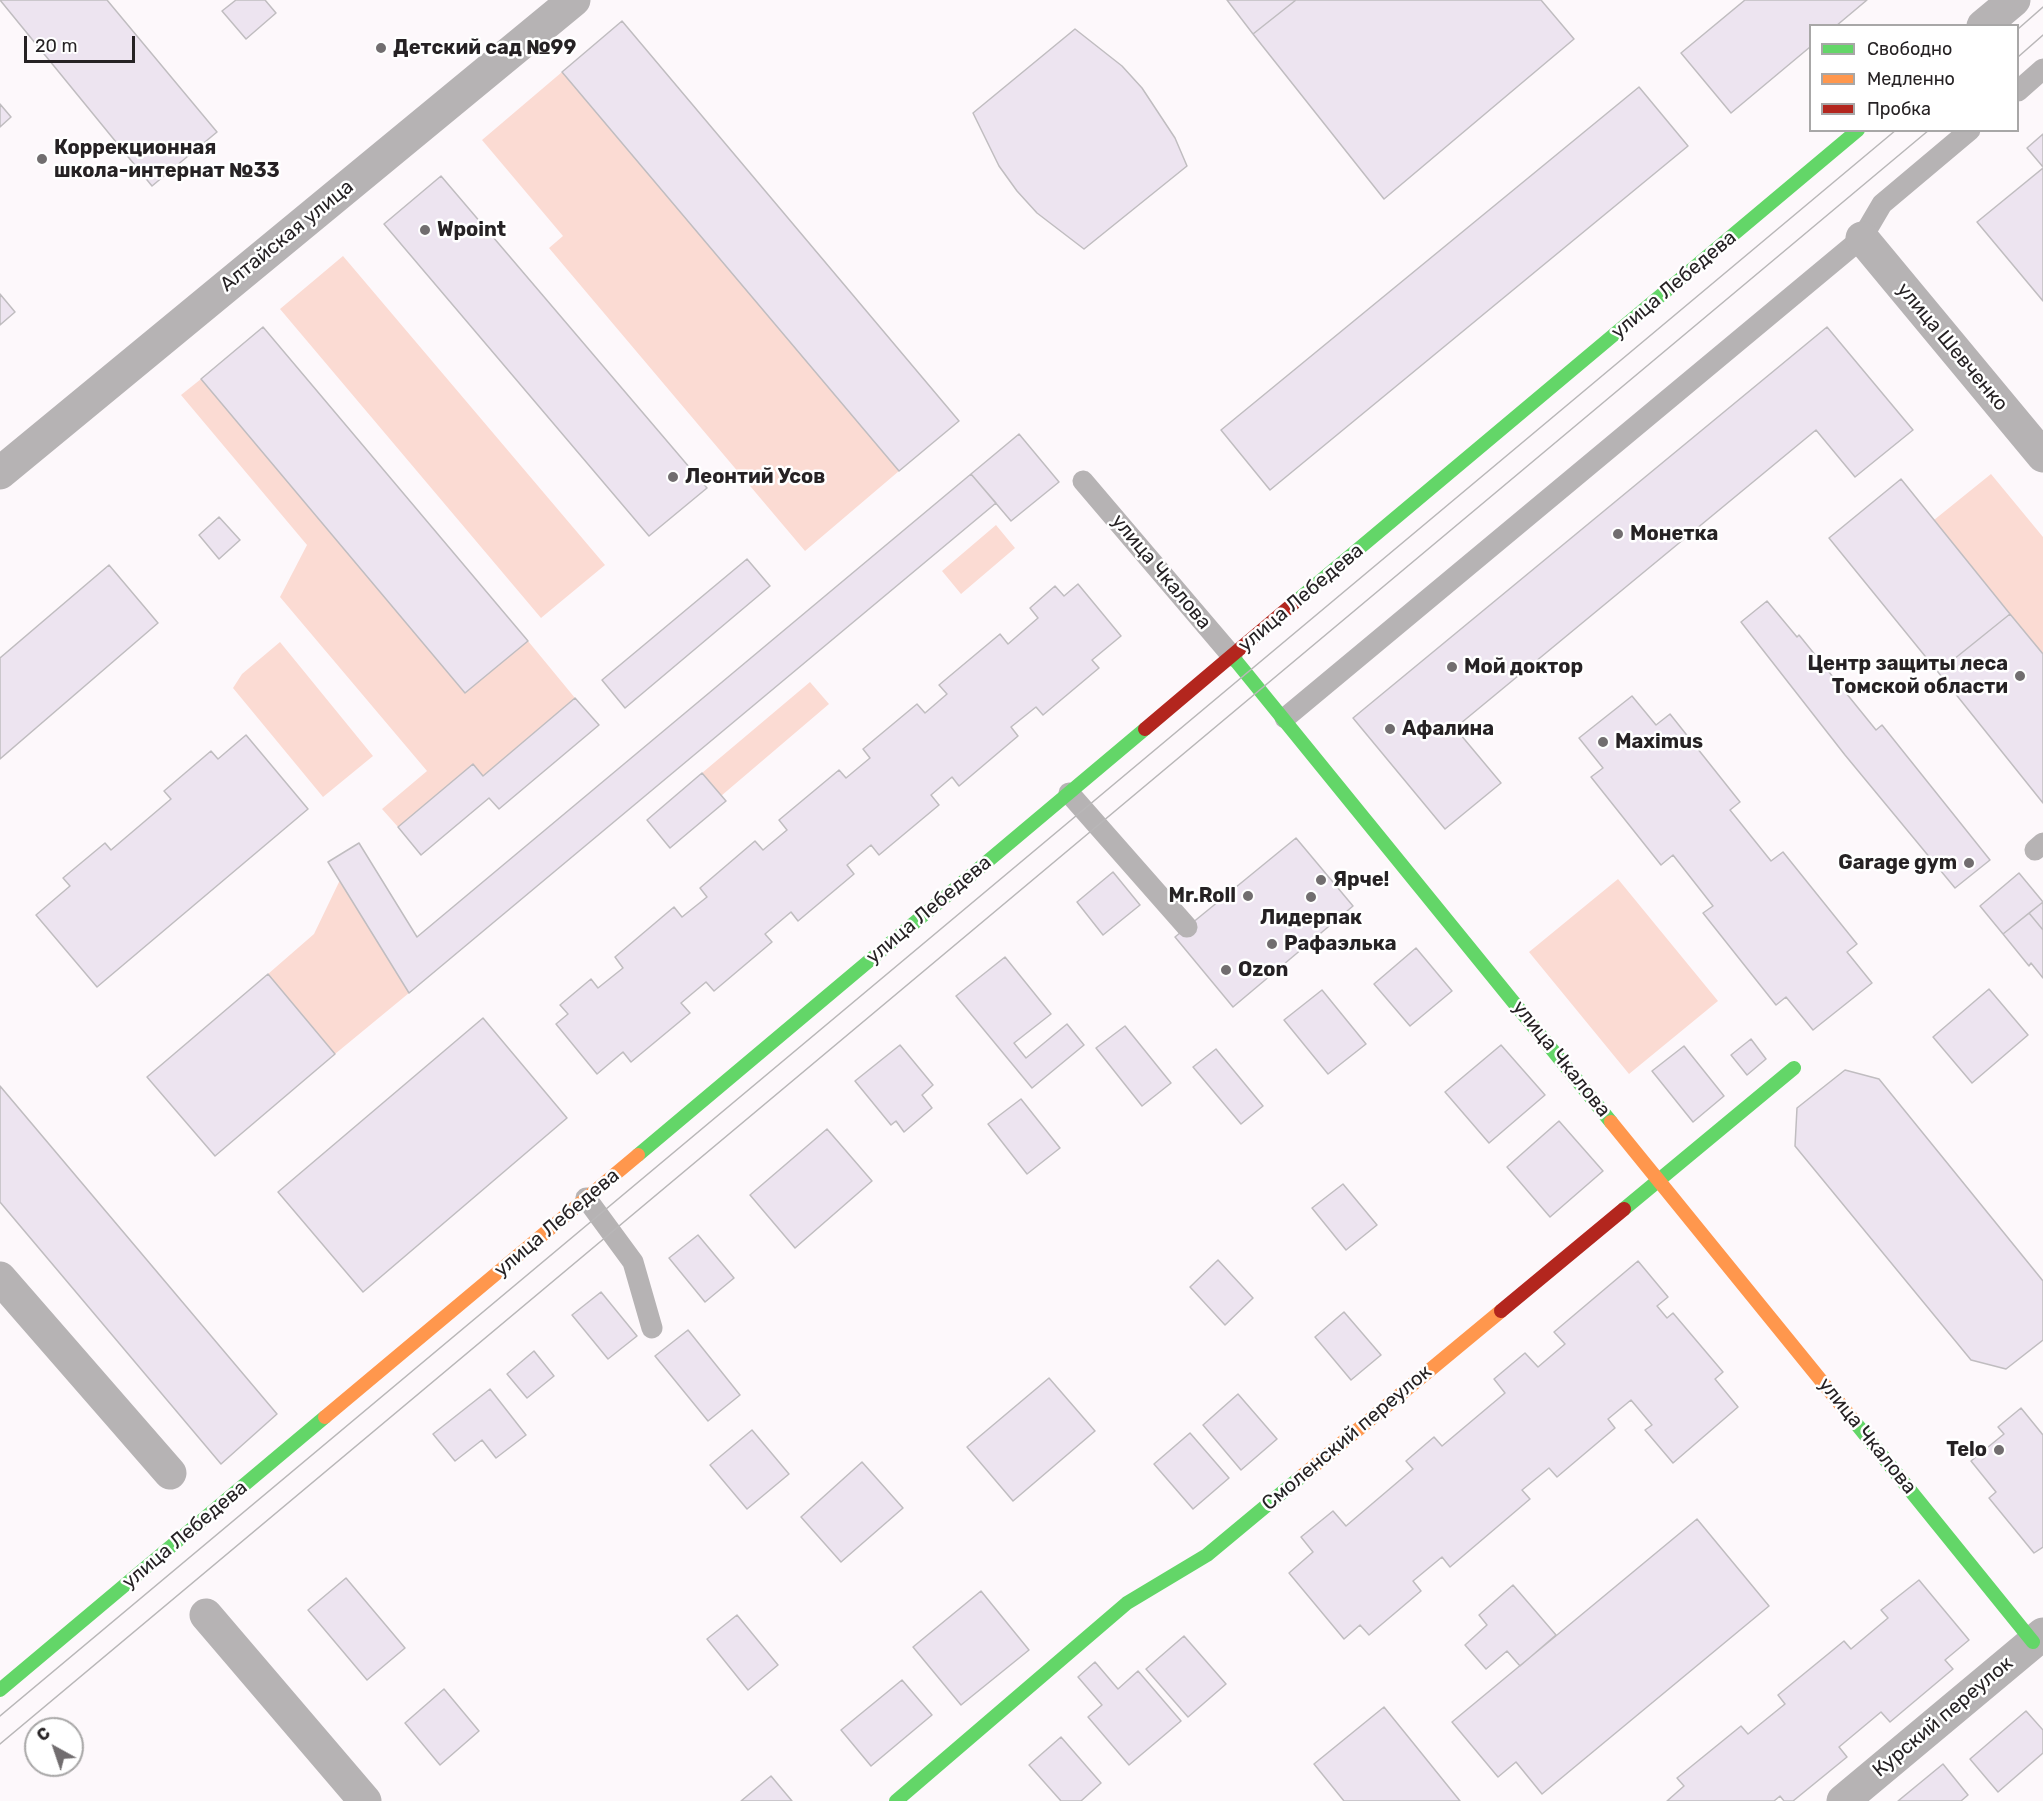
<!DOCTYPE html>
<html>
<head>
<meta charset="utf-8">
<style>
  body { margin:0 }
  #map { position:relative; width:2043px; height:1801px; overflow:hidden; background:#fdf8fb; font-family:Rubik,sans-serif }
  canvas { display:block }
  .legend { position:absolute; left:1809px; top:24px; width:210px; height:108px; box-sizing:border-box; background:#fff; border:2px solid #a8a7a7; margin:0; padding:8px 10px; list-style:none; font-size:18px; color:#262224 }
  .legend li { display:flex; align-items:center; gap:12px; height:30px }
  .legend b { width:30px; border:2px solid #a8a7a7 }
  .north { position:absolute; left:24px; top:1717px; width:60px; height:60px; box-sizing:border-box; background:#fff; border:2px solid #a8a7a7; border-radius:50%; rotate:320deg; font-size:16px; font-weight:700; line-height:24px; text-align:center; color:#262224 }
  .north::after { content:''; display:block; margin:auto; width:21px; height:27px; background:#716d6f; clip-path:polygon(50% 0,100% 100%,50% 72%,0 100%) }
  .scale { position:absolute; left:24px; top:36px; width:111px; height:27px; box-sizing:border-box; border:3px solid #262224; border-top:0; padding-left:8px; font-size:18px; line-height:21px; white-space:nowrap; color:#262224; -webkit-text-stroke:4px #fff; paint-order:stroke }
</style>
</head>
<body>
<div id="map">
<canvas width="2043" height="1801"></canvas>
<ul class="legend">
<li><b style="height:8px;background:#63d668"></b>Свободно</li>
<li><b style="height:8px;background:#ff974d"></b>Медленно</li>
<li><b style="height:8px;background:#b3261e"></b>Пробка</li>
</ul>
<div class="north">С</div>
<div class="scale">20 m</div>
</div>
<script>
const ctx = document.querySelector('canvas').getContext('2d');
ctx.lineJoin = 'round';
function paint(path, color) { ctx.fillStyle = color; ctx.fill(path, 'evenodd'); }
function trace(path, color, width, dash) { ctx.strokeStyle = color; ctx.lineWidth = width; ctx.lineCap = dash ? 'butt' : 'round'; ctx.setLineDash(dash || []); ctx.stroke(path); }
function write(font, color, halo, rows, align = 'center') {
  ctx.font = font + ' Rubik,sans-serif'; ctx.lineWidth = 5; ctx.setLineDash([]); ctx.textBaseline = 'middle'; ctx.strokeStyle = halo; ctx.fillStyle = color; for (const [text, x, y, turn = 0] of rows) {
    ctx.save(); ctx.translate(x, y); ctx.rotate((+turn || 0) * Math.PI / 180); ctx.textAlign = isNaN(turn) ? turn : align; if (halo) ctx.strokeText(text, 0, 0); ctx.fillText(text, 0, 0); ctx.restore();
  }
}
const green = new Path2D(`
  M 562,72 L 899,471 L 805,551 L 549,248 L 563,236 L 482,140 Z
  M 343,256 L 605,565 L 541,618 L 280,309 Z
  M 201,379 L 465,693 L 528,641 L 575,698 L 483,776 L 473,764 L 398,827 L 382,809 L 427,771 L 280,597 L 307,545 L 181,395 Z
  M 1991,474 L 2043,537 L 2043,654 L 1934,520 Z
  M 996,525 L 1015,548 L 961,594 L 942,571 Z
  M 280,642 L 373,756 L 323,797 L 233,688 L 242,674 Z
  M 810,682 L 829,704 L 721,796 L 702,773 Z
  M 1618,879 L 1718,1001 L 1629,1074 L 1529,952 Z
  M 340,880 L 409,993 L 335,1054 L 268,974 L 314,934 Z`);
const building = new Path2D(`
  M 0,0 L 107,0 L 217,132 L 152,186 Z
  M 236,0 L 265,0 L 276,13 L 246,39 L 222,11 Z
  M 1227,0 L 1296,0 L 1253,34 Z
  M 1296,0 L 1541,0 L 1574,39 L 1384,199 L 1253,34 Z
  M 1745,0 L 1867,0 L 1836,26 L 1810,26 L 1810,47 L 1731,113 L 1681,53 Z
  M 622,21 L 959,421 L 899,471 L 562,72 Z
  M 1075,29 L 1122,66 L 1142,88 L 1175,138 L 1187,166 L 1084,249 L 1037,213 L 1017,191 L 999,166 L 973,113 Z
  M 1639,87 L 1688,146 L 1270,490 L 1221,430 Z
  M 0,104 L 11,117 L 0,127 Z
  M 2043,134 L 2043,167 L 2027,148 Z
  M 2043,168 L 2043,301 L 1977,222 Z
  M 441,176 L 707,488 L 649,536 L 384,224 Z
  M 0,294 L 15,312 L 0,325 Z
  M 263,327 L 528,641 L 465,693 L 201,379 Z
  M 1827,327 L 1913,430 L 1855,477 L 1816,430 L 1455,728 L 1501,783 L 1445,829 L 1353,718 Z
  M 1019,434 L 1059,482 L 1011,521 L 971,474 Z
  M 971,474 L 996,503 L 409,993 L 328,862 L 359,843 L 417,937 Z
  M 1901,479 L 2010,614 L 1938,672 L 1829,538 Z
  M 219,517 L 240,540 L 219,559 L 199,535 Z
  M 747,559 L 770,586 L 625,708 L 602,680 Z
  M 109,565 L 158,623 L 0,759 L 0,658 Z
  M 1078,584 L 1121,636 L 1092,660 L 1099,668 L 1043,715 L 1036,707 L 1011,727 L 1018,736 L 959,786 L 952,777 L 931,795 L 939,805 L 879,855 L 871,845 L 847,865 L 854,874 L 798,921 L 791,912 L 765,934 L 772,942 L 714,991 L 706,982 L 681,1003 L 690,1013 L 631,1062 L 623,1052 L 597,1074 L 556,1024 L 568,1014 L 560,1005 L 591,979 L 598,988 L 623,968 L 615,957 L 674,907 L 682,917 L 707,897 L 700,888 L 755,841 L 763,850 L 787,830 L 779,820 L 839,770 L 846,778 L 870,758 L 863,749 L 917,704 L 925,713 L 947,694 L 939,685 L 1000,634 L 1008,644 L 1038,618 L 1030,608 L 1055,586 L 1064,596 Z
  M 1767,601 L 1797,637 L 1799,635 L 1876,730 L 1882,725 L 1990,860 L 1955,888 L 1845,755 L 1741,622 Z
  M 2010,614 L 2043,654 L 2043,803 L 1938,672 Z
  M 1632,696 L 1656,725 L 1670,714 L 1740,802 L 1730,810 L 1771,861 L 1783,852 L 1857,944 L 1847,952 L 1872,983 L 1813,1030 L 1786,997 L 1776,1005 L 1703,913 L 1713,906 L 1673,855 L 1661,865 L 1591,777 L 1603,768 L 1579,738 Z
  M 575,698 L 599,725 L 499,809 L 489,798 L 421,855 L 398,827 L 473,764 L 483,776 Z
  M 246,735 L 308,809 L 97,987 L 36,915 L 70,886 L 63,878 L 105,843 L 111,850 L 171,799 L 164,791 L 211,751 L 218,759 Z
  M 702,773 L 726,801 L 670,848 L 647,820 Z
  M 1296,838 L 1353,906 L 1233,1007 L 1175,937 Z
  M 1113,872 L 1140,905 L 1103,935 L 1077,902 Z
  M 2019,873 L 2043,902 L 2003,934 L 1980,906 Z
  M 2043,902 L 2043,930 L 2029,913 Z
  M 2029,913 L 2043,930 L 2043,978 L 2031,963 L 2029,966 L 2003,934 Z
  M 1416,948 L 1452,991 L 1410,1026 L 1374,984 Z
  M 1005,957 L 1051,1014 L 1014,1043 L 1026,1058 L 1067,1024 L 1084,1045 L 1032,1088 L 956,996 Z
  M 268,974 L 335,1054 L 215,1156 L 147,1077 Z
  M 1989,989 L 2028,1035 L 1972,1083 L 1933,1037 Z
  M 1322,990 L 1366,1044 L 1328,1074 L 1284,1020 Z
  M 483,1018 L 567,1118 L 363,1292 L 278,1192 Z
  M 1125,1026 L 1171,1083 L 1142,1106 L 1096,1048 Z
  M 1751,1039 L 1766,1059 L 1747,1075 L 1731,1055 Z
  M 900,1045 L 933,1085 L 922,1095 L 932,1108 L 904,1132 L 896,1121 L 891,1125 L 855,1081 Z
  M 1501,1045 L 1545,1095 L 1489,1143 L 1445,1092 Z
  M 1684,1046 L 1724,1096 L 1693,1122 L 1652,1071 Z
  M 1216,1049 L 1263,1106 L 1241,1124 L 1193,1067 Z
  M 1845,1070 L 1879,1079 L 2043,1281 L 2043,1340 L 2006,1369 L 1971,1360 L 1795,1146 L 1797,1108 Z
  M 0,1086 L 277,1414 L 221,1464 L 0,1202 Z
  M 1021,1099 L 1060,1148 L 1027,1174 L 988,1124 Z
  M 1559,1121 L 1603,1171 L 1550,1217 L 1507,1167 Z
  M 827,1129 L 872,1181 L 795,1248 L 750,1195 Z
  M 1343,1184 L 1377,1225 L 1346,1250 L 1312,1208 Z
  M 698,1235 L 734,1278 L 705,1302 L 669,1258 Z
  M 1218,1260 L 1253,1298 L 1225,1325 L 1190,1287 Z
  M 1638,1261 L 1668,1297 L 1657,1306 L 1667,1318 L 1673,1313 L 1723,1372 L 1715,1379 L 1738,1407 L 1673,1463 L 1645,1430 L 1652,1425 L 1631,1400 L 1608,1419 L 1615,1428 L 1557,1477 L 1549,1468 L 1522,1490 L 1530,1499 L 1450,1567 L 1442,1557 L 1413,1581 L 1421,1591 L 1369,1635 L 1360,1625 L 1344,1639 L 1289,1573 L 1313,1552 L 1301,1537 L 1333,1511 L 1346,1526 L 1413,1469 L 1406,1461 L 1434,1437 L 1442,1446 L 1505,1393 L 1494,1379 L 1525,1353 L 1538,1367 L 1565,1344 L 1554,1332 Z
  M 601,1292 L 637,1336 L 608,1359 L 572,1315 Z
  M 1344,1312 L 1381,1355 L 1351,1380 L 1315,1337 Z
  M 688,1330 L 740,1395 L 708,1421 L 655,1356 Z
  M 534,1351 L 554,1376 L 527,1398 L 507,1374 Z
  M 1049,1378 L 1095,1431 L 1013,1501 L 967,1447 Z
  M 490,1389 L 526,1435 L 496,1458 L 482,1440 L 455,1461 L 433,1434 Z
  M 1238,1394 L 1277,1439 L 1241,1470 L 1203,1425 Z
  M 2021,1408 L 2043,1435 L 2043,1547 L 2034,1553 L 1989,1498 L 1996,1492 L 1971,1461 L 2004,1434 L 1998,1427 Z
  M 752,1430 L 789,1474 L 747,1509 L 710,1465 Z
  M 1190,1433 L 1229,1478 L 1193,1509 L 1154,1464 Z
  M 862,1462 L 903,1508 L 841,1562 L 801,1517 Z
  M 1697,1519 L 1769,1606 L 1542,1794 L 1516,1762 L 1498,1777 L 1452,1722 Z
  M 346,1578 L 405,1648 L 367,1680 L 308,1610 Z
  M 1919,1580 L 1969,1640 L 1945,1660 L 1953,1669 L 1890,1722 L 1881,1712 L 1839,1747 L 1847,1757 L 1793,1801 L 1784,1801 L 1780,1796 L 1774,1801 L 1667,1801 L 1684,1786 L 1677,1778 L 1741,1726 L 1748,1734 L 1785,1704 L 1778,1695 L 1844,1641 L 1851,1649 L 1888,1618 L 1881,1610 Z
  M 1513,1585 L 1556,1635 L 1520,1666 L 1507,1651 L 1486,1669 L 1465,1645 L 1487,1625 L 1479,1615 Z
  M 981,1591 L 1029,1650 L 961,1705 L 913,1647 Z
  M 737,1615 L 778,1665 L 748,1690 L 707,1639 Z
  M 1184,1636 L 1226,1684 L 1188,1717 L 1146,1669 Z
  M 1095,1662 L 1118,1689 L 1138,1671 L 1181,1721 L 1129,1765 L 1088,1717 L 1102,1705 L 1078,1677 Z
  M 902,1680 L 932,1715 L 871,1766 L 841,1730 Z
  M 444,1689 L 479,1731 L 440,1765 L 405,1723 Z
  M 1384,1707 L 1414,1744 L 1460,1801 L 1344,1801 L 1314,1764 Z
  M 2026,1711 L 2043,1730 L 2043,1753 L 1998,1792 L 1970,1759 Z
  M 1061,1737 L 1101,1783 L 1081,1801 L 1061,1801 L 1029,1765 Z
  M 1943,1764 L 1968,1795 L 1961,1801 L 1898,1801 Z
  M 771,1776 L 792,1801 L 741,1801 Z`);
const lane = new Path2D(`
  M 2018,91 L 2043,69
  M 1083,481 L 1232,656
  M 1285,718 L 1862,238 L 1882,204 L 1970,130
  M 1069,793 L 1187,927
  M 2035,850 L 2043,843
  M 586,1198 L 633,1262 L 652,1328`);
const street = new Path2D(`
  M 1983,26 L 2014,0
  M 1862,238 L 2043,456
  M 0,473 L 574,0
  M 0,1278 L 170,1473
  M 206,1615 L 365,1801
  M 1843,1801 L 2043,1634`);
const fast = new Path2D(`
  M 1294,603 L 1858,130
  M 1232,656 L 1611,1122
  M 638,1155 L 1145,729
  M 1624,1209 L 1794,1068
  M 1854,1421 L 2033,1642
  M 0,1690 L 325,1417
  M 896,1801 L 1127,1603 L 1207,1555 L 1302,1476`);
const slow = new Path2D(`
  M 1611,1122 L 1854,1421
  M 325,1417 L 638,1155
  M 1302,1476 L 1501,1311`);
const jam = new Path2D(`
  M 1145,729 L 1294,603
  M 1501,1311 L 1624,1209`);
const tram = new Path2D(`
  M 2018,29 L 2043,7
  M 2018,57 L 2043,35
  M 0,1716 L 1896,130
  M 0,1744 L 1929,130`);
const markers = [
  [381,48,6,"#716d6f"],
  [42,159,6,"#716d6f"],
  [425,230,6,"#716d6f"],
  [673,477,6,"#716d6f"],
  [1618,534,6,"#716d6f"],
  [1452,667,6,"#716d6f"],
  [2020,676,6,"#716d6f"],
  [1390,729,6,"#716d6f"],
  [1603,742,6,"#716d6f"],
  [1969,863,6,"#716d6f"],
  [1321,880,6,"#716d6f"],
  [1248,896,6,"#716d6f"],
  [1311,897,6,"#716d6f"],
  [1272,944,6,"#716d6f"],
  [1226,970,6,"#716d6f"],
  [1999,1450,6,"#716d6f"]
];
const poiNames = [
  ["Детский сад №99",393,48],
  ["Коррекционная",54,148],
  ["школа-интернат №33",54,171],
  ["Wpoint",437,230],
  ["Леонтий Усов",685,477],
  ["Монетка",1630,534],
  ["Центр защиты леса",2008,664,"right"],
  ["Томской области",2008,687,"right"],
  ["Мой доктор",1464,667],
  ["Афалина",1402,729],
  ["Maximus",1615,742],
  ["Garage gym",1957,863,"right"],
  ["Ярче!",1333,880],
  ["Mr.Roll",1236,896,"right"],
  ["Лидерпак",1311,918,"center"],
  ["Рафаэлька",1284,944],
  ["Ozon",1238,970],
  ["Telo",1987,1450,"right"]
];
const streetNames = [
  ["Алтайская улица",287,236,-39],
  ["улица Лебедева",1674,285,-40],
  ["улица Шевченко",1952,347,50],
  ["улица Чкалова",1161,572,50],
  ["улица Лебедева",1301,598,-40],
  ["улица Лебедева",929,910,-40],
  ["улица Чкалова",1561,1059,51],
  ["улица Лебедева",557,1223,-40],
  ["улица Чкалова",1867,1436,51],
  ["Смоленский переулок",1347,1438,-40],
  ["улица Лебедева",185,1535,-40],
  ["Курский переулок",1943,1717,-40]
];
paint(green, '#fbdbd3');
paint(building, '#ede4f0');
trace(building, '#c0bdc0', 1.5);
trace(lane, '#b6b3b4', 21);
trace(street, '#b6b3b4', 33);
trace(fast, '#63d668', 14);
trace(slow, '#ff974d', 14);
trace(jam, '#b3261e', 14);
trace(tram, '#b9b7b8', 1.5);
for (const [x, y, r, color] of markers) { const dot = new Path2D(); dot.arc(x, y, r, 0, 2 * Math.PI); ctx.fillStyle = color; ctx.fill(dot); trace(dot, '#fff', 2); }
write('bold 20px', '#262224', '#fff', poiNames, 'left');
write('20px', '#262224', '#fff', streetNames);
</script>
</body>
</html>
